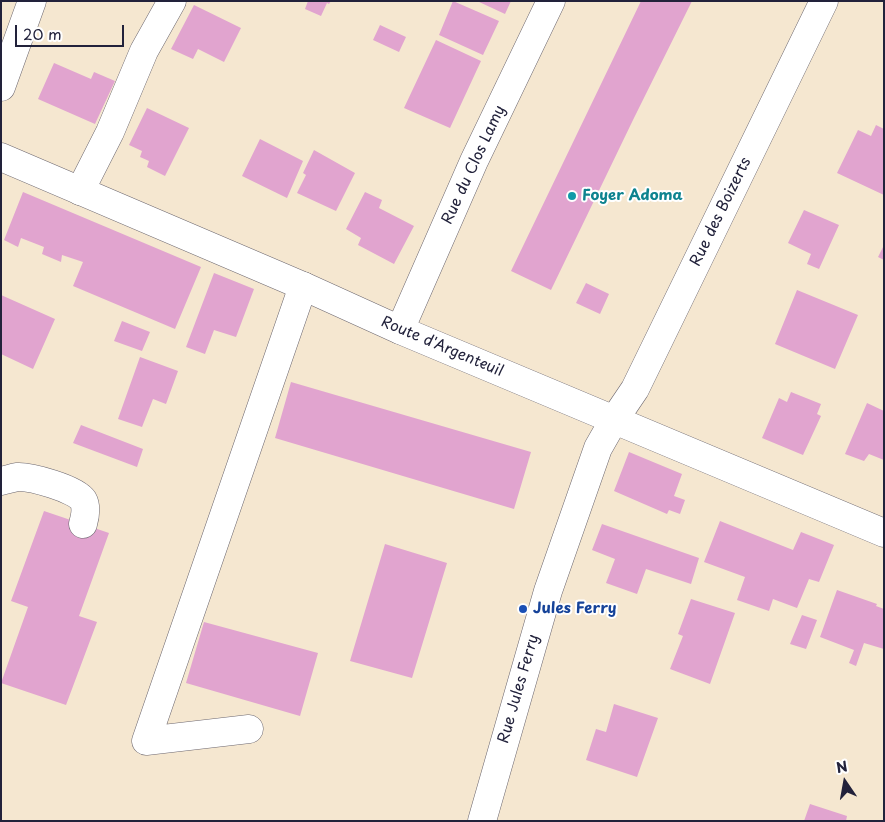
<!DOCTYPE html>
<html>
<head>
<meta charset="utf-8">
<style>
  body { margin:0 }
  #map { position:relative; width:885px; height:822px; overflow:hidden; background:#f5e7d0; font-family:"Playpen Sans",sans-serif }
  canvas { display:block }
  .frame { position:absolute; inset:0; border:2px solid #22223b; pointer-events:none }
  .north { position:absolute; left:820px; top:757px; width:50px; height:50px; -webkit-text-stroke:4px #fff; paint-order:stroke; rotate:348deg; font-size:14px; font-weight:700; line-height:20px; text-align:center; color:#22223b }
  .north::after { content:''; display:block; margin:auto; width:18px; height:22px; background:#22223b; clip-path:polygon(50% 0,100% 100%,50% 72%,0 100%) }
  .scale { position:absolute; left:15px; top:25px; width:109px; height:22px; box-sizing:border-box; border:2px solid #22223b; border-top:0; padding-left:6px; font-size:15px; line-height:18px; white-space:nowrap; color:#22223b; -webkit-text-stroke:4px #fff; paint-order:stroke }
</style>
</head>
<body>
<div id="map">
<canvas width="885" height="822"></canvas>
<div class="frame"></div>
<div class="north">N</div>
<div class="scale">20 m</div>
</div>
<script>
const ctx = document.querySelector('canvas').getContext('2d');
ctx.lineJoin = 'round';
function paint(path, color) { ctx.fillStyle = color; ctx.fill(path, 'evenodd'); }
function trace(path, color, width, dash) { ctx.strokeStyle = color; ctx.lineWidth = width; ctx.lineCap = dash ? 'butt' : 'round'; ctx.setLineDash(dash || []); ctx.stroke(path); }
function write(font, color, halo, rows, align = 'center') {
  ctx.font = font + ' "Playpen Sans",sans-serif'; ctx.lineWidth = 4; ctx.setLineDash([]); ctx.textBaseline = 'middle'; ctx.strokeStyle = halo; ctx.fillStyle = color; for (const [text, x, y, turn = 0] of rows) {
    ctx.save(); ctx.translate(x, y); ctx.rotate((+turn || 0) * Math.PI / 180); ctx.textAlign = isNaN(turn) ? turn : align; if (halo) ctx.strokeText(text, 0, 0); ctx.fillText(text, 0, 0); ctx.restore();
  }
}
const building = new Path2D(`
  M 308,1 L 331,1 L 329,4 L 327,3 L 321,16 L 305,9 Z
  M 453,1 L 499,21 L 483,55 L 439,35 Z
  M 477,1 L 511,1 L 505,14 Z
  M 641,1 L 692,1 L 633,120 L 551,290 L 511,271 Z
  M 194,5 L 241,28 L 224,62 L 198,49 L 193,59 L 171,49 Z
  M 380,25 L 406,37 L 399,52 L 373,40 Z
  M 436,40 L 481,61 L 450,128 L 404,108 Z
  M 54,63 L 91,79 L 94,72 L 115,81 L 95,124 L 38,99 Z
  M 147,108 L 189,128 L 165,176 L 147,167 L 149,161 L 140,157 L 142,151 L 129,145 Z
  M 876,125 L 884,129 L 884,195 L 837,173 L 858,130 L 871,136 Z
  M 260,139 L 303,161 L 287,198 L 242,176 Z
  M 314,150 L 355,173 L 336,211 L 297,193 L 306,175 L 303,173 Z
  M 23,192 L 201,267 L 175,329 L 73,286 L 83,262 L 62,255 L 61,262 L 42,254 L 44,247 L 21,238 L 18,247 L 4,240 Z
  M 365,192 L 382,200 L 379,208 L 414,226 L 394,264 L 358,245 L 361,238 L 346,229 Z
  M 804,210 L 839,225 L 819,269 L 807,264 L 811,254 L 788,243 Z
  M 884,245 L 884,260 L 878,257 Z
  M 214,273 L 254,289 L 236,337 L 214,330 L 205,354 L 186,347 Z
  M 586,283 L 609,294 L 600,314 L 576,303 Z
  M 797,290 L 858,315 L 835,369 L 775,344 Z
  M 1,295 L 55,319 L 33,369 L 1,354 Z
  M 122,321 L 150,332 L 142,351 L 114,341 Z
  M 140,357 L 178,371 L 166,404 L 153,399 L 142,427 L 118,419 Z
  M 291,382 L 531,452 L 514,509 L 275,438 Z
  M 791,392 L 821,404 L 817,414 L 821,416 L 803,455 L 762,438 L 779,398 L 787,402 Z
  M 867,403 L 884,411 L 884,460 L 869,454 L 864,461 L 845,454 Z
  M 81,425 L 143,449 L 137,467 L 73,443 Z
  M 629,452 L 682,474 L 674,496 L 685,500 L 680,514 L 669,510 L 667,514 L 614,491 Z
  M 44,511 L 109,533 L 79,616 L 97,622 L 66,705 L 1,683 L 28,607 L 11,601 Z
  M 720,521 L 793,550 L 801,532 L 834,545 L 819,582 L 809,579 L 797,608 L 773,599 L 769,611 L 737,600 L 745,577 L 704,562 Z
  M 602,524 L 699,558 L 691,584 L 646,569 L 637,594 L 606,583 L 615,559 L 592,550 Z
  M 385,544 L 447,563 L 412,678 L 350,661 Z
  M 837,590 L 877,604 L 876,606 L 884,609 L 884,649 L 864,643 L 856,666 L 849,663 L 854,650 L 820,637 Z
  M 691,599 L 735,613 L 710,684 L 670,669 L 683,636 L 678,634 Z
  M 802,615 L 817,620 L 806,649 L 790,644 Z
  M 204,622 L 318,653 L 300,716 L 186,683 Z
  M 614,704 L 658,718 L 637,777 L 586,760 L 596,729 L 606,732 Z
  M 810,804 L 847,816 L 846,821 L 804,821 Z`);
const minor = new Path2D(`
  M 1,87 L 32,1
  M 80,191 L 110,132 L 144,51 L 172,1
  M 400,330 L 474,161 L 551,1
  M 1,481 C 6,480 12,478 17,477 C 30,476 76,489 83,500 C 87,507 85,517 83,524
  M 249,729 L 146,741 L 303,286
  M 482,821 L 548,591 L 598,448 L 614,420 L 635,389 L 824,1`);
const major = new Path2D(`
  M 1,157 L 303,286 L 400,330 L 884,533`);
const markers = [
  [572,196,5,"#0f9aa8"],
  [523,609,5,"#1a4fb4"]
];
const streetNames = [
  ["Rue du Clos Lamy",474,165,-65],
  ["Rue des Boizerts",721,212,-64],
  ["Route d'Argenteuil",442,347,23],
  ["Rue Jules Ferry",519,689,-74]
];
const cultureNames = [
  ["Foyer Adoma",582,196]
];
const transitNames = [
  ["Jules Ferry",533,609]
];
paint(building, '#e1a4cf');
trace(minor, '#6c676f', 29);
trace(major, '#6c676f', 29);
trace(minor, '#fff', 28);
trace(major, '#fff', 28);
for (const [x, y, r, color] of markers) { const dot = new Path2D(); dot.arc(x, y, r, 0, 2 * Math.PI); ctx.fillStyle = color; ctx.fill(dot); trace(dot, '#fff', 2); }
write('15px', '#22223b', '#fff', streetNames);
write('bold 15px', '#0d838f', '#fff', cultureNames, 'left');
write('bold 15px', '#164399', '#fff', transitNames, 'left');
</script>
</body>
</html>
